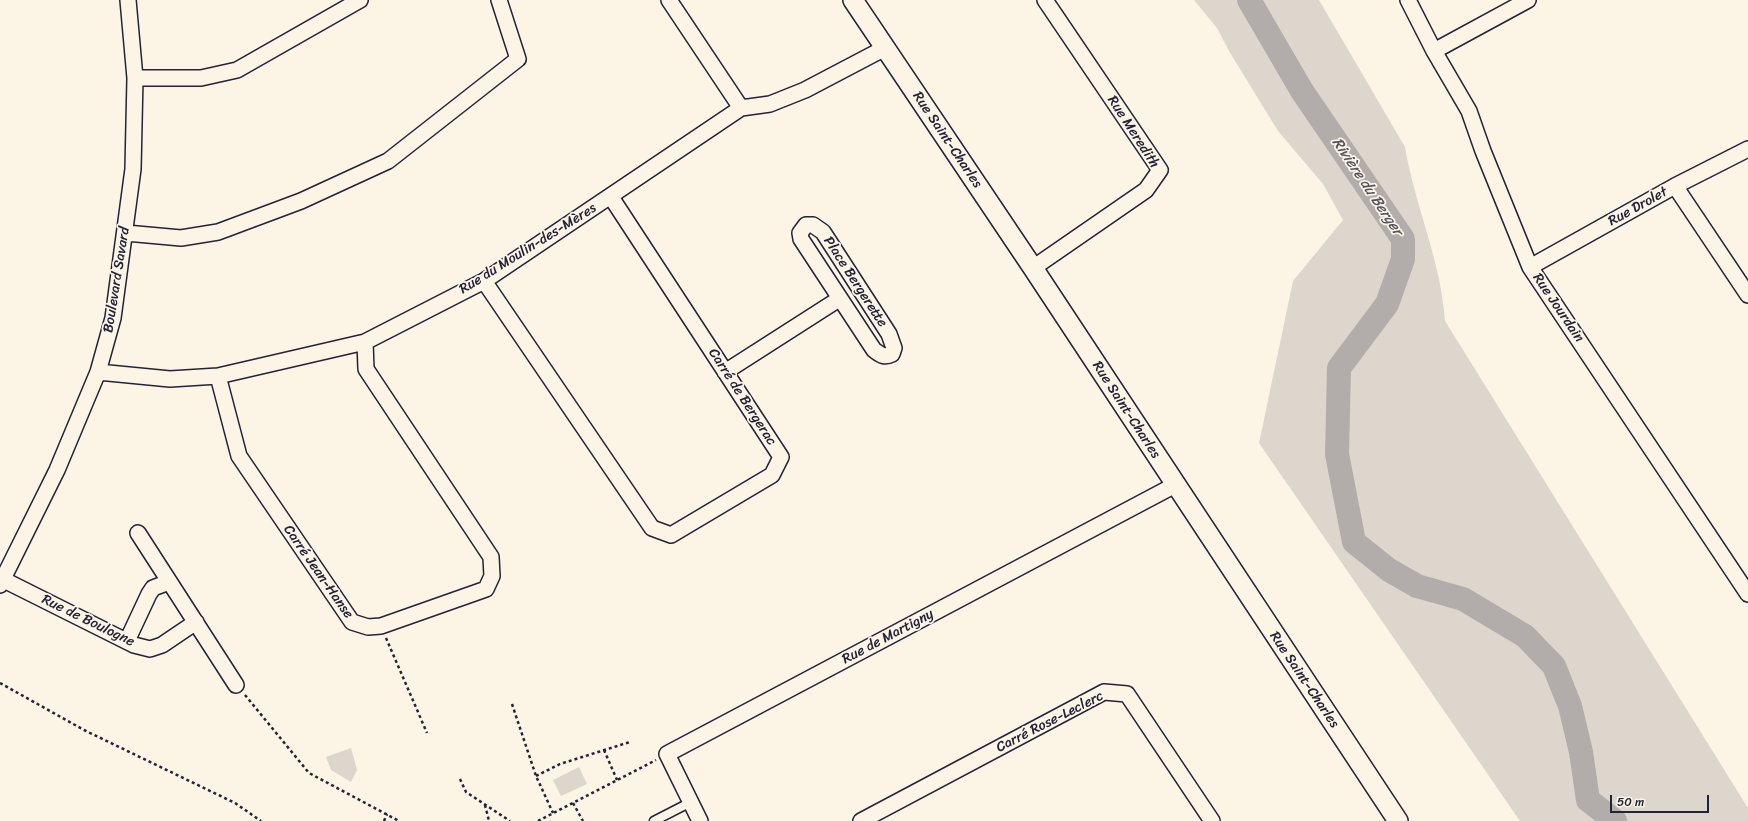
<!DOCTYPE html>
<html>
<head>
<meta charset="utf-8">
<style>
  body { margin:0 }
  #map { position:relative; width:1748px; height:821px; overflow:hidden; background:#fcf5e5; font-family:Sriracha,sans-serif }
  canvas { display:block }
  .scale { position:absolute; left:1610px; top:795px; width:99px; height:18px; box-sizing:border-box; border:2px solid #22223b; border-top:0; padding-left:5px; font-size:12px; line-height:14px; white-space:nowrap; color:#22223b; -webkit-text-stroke:3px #fcf5e5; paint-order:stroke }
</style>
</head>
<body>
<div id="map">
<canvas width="1748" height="821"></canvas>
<div class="scale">50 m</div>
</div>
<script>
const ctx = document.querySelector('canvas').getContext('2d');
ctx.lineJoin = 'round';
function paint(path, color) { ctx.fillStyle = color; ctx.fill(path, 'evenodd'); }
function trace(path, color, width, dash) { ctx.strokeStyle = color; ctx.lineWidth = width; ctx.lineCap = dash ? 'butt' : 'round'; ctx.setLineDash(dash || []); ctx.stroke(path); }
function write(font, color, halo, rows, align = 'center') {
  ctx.font = font + ' Sriracha,sans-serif'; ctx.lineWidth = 3.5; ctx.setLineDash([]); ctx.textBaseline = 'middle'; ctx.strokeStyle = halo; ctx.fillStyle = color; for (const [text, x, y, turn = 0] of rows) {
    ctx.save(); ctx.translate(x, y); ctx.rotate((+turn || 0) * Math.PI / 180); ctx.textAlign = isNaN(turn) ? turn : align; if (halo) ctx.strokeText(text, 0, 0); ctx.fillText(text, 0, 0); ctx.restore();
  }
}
const green = new Path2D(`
  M 1194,0 L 1319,0 L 1405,147 C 1415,206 1441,261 1445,321 L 1748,808 L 1748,821 L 1520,821 L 1259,443 L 1293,281 L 1343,220 L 1323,184 L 1278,131 L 1229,51 L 1217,28 Z
  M 351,748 L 357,770 L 351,782 L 331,770 L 326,757 Z
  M 579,767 L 587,784 L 561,796 L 553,780 Z`);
const river = new Path2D(`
  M 1249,0 L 1302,91 L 1403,239 L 1403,259 L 1387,304 L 1339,368 L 1337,454 L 1354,542 L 1389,570 L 1417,586 L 1463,599 L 1525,636 L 1554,666 L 1570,706 L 1581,752 L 1588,800 L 1615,821`);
const path = new Path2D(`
  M 386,638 L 427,733
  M 0,683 L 84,730 L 235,803 L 261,821
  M 245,695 L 309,773 L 399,821
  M 512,704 L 536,776 L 553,813
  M 604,750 L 617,780
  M 536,776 L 560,764 L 630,742
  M 460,779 L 466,792 L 510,821
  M 573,803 L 583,821
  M 485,805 L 489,821
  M 384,821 L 387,814
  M 538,821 L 656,760`);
const service = new Path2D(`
  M 654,821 L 691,802`);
const minor = new Path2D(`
  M 669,0 L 741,108
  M 1408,0 L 1434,51 L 1469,111 L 1483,151 L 1530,267 L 1748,594
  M 1434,51 L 1528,0
  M 135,78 L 201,78 L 237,70 L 360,0
  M 1675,186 L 1748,295
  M 806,225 L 813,225 L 823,232 L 889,334 L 894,348 L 892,354 C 884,358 881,355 874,350 L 801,239 L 800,233 Z
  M 126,233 L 181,238 L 218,232 L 301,201 L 388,161 L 518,59 L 499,0
  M 1530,267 L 1675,186 L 1748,149
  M 1033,268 L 1146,190 L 1160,170 L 1045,0
  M 484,281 L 652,528 L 671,535 L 772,475 L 781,457 L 611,197
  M 98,372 L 170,379 L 218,376 L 365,342 L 484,281 L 741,108 L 770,104 L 805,90 L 885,48
  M 725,372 L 839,299
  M 218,376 L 239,456 L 352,622 L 368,627 L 381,626 L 486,589 L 492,576 L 491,557 L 366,369 L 365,342
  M 138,533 L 236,685
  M 0,578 L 134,645 L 150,649 L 162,645 L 196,622
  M 0,585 L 57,470 L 98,372 L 113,318 L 133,169 L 135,78 L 128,0
  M 127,641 L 149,594 L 153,588 L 169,582
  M 700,821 L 667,754 L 1175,485
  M 861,821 L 1104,692 L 1127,694 L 1212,821`);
const tertiary = new Path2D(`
  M 853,0 L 1033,268 L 1398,821`);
const streetNames = [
  ["Rue Meredith",1133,132,57],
  ["Rue Saint-Charles",947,140,56],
  ["Rue Drolet",1638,207,-29],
  ["Rue du Moulin-des-Mères",528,249,-32],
  ["Boulevard Savard",117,280,-81],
  ["Place Bergerette",855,282,57],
  ["Rue Jourdain",1558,308,56],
  ["Carré de Bergerac",742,397,57],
  ["Rue Saint-Charles",1126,410,57],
  ["Carré Jean-Hanse",318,572,55],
  ["Rue de Boulogne",88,621,26],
  ["Rue de Martigny",888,637,-28],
  ["Rue Saint-Charles",1304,680,56],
  ["Carré Rose-Leclerc",1050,722,-27]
];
const waterNames = [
  ["Rivière du Berger",1367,187,56]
];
paint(green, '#dcd6cc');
trace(river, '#b2adab', 24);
trace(service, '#22223b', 11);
trace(minor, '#22223b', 18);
trace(tertiary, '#22223b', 22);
trace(path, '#22223b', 2.5, [3, 3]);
trace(service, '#fcf5e5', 8);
trace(minor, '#fcf5e5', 15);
trace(tertiary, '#fcf5e5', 19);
write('14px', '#22223b', '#fcf5e5', streetNames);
write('italic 15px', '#545362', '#fcf5e5', waterNames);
</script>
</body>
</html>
